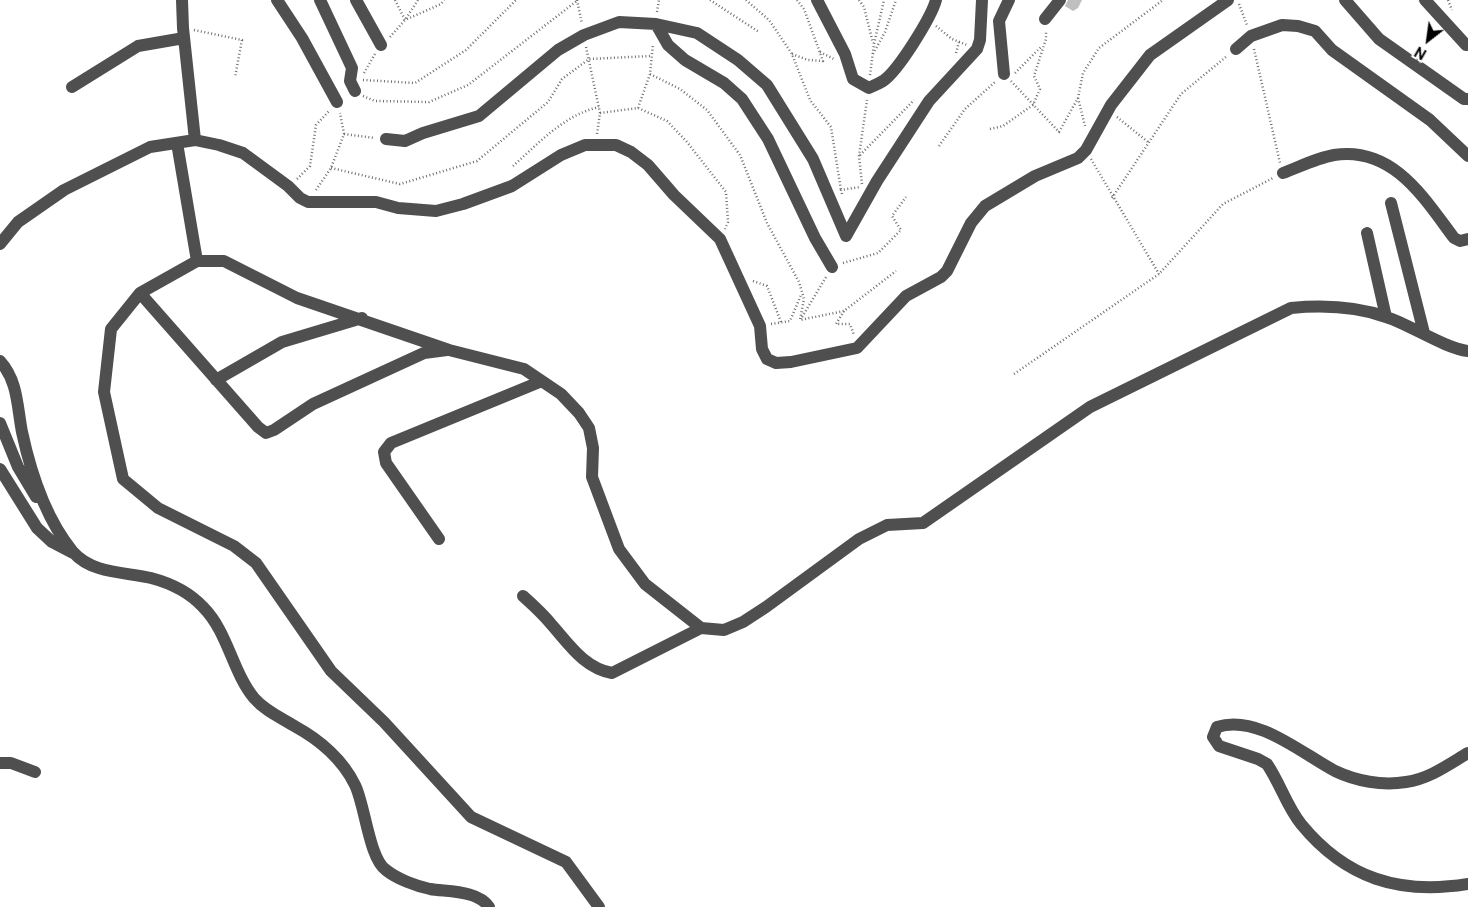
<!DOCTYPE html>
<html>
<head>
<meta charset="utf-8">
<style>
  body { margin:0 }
  #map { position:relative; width:1468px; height:907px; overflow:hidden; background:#fff; font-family:"Public Sans",sans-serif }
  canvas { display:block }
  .north { position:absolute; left:1403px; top:15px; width:50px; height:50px; -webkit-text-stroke:4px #fff; paint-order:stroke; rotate:210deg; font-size:14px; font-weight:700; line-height:20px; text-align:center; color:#000 }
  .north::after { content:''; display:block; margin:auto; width:18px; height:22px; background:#000; clip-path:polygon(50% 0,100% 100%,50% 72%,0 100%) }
</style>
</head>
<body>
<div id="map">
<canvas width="1468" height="907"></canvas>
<div class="north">N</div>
</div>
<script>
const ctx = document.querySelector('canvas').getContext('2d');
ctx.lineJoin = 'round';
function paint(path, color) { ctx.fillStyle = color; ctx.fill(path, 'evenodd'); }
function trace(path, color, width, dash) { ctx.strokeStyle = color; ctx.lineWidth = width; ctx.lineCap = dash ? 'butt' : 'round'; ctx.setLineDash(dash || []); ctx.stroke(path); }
const building = new Path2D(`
  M 1068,0 L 1082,0 L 1078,8 L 1073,11 L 1065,6 Z`);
const path = new Path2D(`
  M 395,0 L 405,20 L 441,4 L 444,0
  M 577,0 L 582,24
  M 710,0 L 759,32
  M 746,0 L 769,20 L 792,54 L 810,100 L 831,127 L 841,190
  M 859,0 L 864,7 L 873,43
  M 1448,0 L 1452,10
  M 1239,4 L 1247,25
  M 657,12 L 659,0
  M 936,26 L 952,39 L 967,45
  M 194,30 L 242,40 L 235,77
  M 390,37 L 405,20 L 418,0
  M 586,47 L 600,113 L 597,134
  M 1254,49 L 1280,163
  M 820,52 L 834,59
  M 956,53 L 959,42
  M 792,54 L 808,60 L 823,61 L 804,9 L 797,0
  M 873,54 L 885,32 L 896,0
  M 364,73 L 375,54
  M 1015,73 L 1041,47
  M 650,74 L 680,89 L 707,110 L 740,155 L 767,223 L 799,282 L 804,299 L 800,320 L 844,311 L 896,271
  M 870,75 L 874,44 L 884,0
  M 363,80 L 415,83 L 466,50 L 516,0
  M 1011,81 L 1059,132 L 1078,98 L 1083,73 L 1099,48 L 1163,0
  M 363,96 L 375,101 L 429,102 L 468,85 L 578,0
  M 1078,98 L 1085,126
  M 638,108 L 650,74 L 653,44
  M 600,113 L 638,108 L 667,121 L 687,142 L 726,192 L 728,222 L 725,229
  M 1117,117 L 1148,142
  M 990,129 L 1003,126 L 1033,105 L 1040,89 L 1034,76 L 1046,39 L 1046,31
  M 344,134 L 375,138
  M 939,146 L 965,109 L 995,82
  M 860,155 L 914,100
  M 1091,159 L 1159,274
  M 513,166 C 539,143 564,115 599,107
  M 331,168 L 400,184 L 477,161 L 548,102 L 562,79 L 589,59 L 651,56
  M 297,179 L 310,166 L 316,125 L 329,111
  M 862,184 L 859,156 L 867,100
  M 316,190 L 331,168 L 344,134 L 340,113
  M 842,194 L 841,190 L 860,187
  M 1112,198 L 1181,94 L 1227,56
  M 843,263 L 878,253 L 901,230 L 892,216 L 906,197
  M 753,281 L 767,286 L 781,322
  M 844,311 L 836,324 L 850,324 L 854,335
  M 802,317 L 826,277
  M 771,324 L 790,321 L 801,295
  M 1014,374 L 1159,274 L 1223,204 L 1273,178`);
const minor = new Path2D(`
  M 182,0 L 183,28 L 195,140
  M 277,0 L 302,38 L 337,102
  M 320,0 L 352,68 L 350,81 L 355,91
  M 356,0 L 381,45
  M 817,0 L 845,54 L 853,79 L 869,88 C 873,86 878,84 883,81 C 898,71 931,18 936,0
  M 1345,0 L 1379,39 L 1464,99 L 1468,99
  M 1425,0 L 1466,45
  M 1045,19 L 1060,0
  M 656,24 L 668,45 L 685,60 L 724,83 L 742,99 L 768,139 L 815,238 L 832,267
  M 1236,49 L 1251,36 L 1282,25 L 1298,26 L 1315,31 L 1332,50 L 1430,120 L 1468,156
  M 1004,74 L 999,21 L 1009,0
  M 72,87 L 138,46 L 184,38
  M 386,139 L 405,141 L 423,133 L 479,116 L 558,50 L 584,35 L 619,22 L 656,24 L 697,33 L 738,60 L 767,85 L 813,159 L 846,236
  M 177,143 L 197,261
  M 1283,173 C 1299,167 1317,158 1334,155 C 1393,146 1424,198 1454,238 L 1460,241 L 1468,239
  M 1391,203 L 1424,333
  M 1367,233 L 1386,317
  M 846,236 L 877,181 L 929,101 L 977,49 L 980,40 L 982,0
  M 0,244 L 18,222 L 64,190 L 150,147 L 195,140 L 219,145 L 243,153 L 288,186 L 300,198 L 308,202 L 376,202 L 398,208 L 436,211 L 463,204 L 512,186 L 561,155 L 585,145 L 616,145 L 631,152 L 648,165 L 674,195 L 720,239 L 760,326 L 762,349 L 767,359 L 776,363 L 791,362 L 857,348 L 906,296 L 941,277 L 947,271 L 971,223 L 985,206 L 1035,176 L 1078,158 L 1086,150 L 1111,105 L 1150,55 L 1228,0
  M 140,293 L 258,427 L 266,433 L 274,430 L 313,404 L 424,353 L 447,350
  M 0,361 C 18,381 17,406 22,432 C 31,474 45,518 73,552 C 92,574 126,572 151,578 C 170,583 190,593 203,607 C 228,632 232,671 254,698 C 265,711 282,718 296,727 C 320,740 343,760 355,785 C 365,805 369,858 386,870 C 397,879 416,886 430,889 C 447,892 478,890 489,907
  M 216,380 L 282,342 L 362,318
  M 0,423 L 18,467 L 36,497
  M 0,469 L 37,528 L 52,542 L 73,553
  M 439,539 L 386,463 L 384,452 L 391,443 L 542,381
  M 523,596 C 533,605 543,614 551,624 C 569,644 584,668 612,673 L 701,628
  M 1468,753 C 1448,765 1429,779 1406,782 C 1382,786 1356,781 1335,771 C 1301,753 1257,714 1217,727 L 1213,737 L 1219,746 L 1258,759 L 1267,764 C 1280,783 1287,807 1301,824 C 1346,879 1400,895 1468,884
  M 0,763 L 11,763 L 35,772
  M 599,907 L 566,862 L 471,817 L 384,722 L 331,671 L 256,563 L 234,546 L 158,508 L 123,479 L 104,392 L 111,329 L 140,293 L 197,261 L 224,261 L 297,298 L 449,350 L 524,369 L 561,394 L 579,413 L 589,428 L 593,448 L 592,477 L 619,549 L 645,584 L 701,628 L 724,630 L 743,622 L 766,607 L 859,539 L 887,525 L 923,523 L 1090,407 L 1291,308 C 1323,305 1355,306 1386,317 C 1411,325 1444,348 1468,351`);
paint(building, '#bfbfbf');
trace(path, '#717171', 2.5, [1, 2.5]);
trace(minor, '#4f4f4f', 12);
</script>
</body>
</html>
